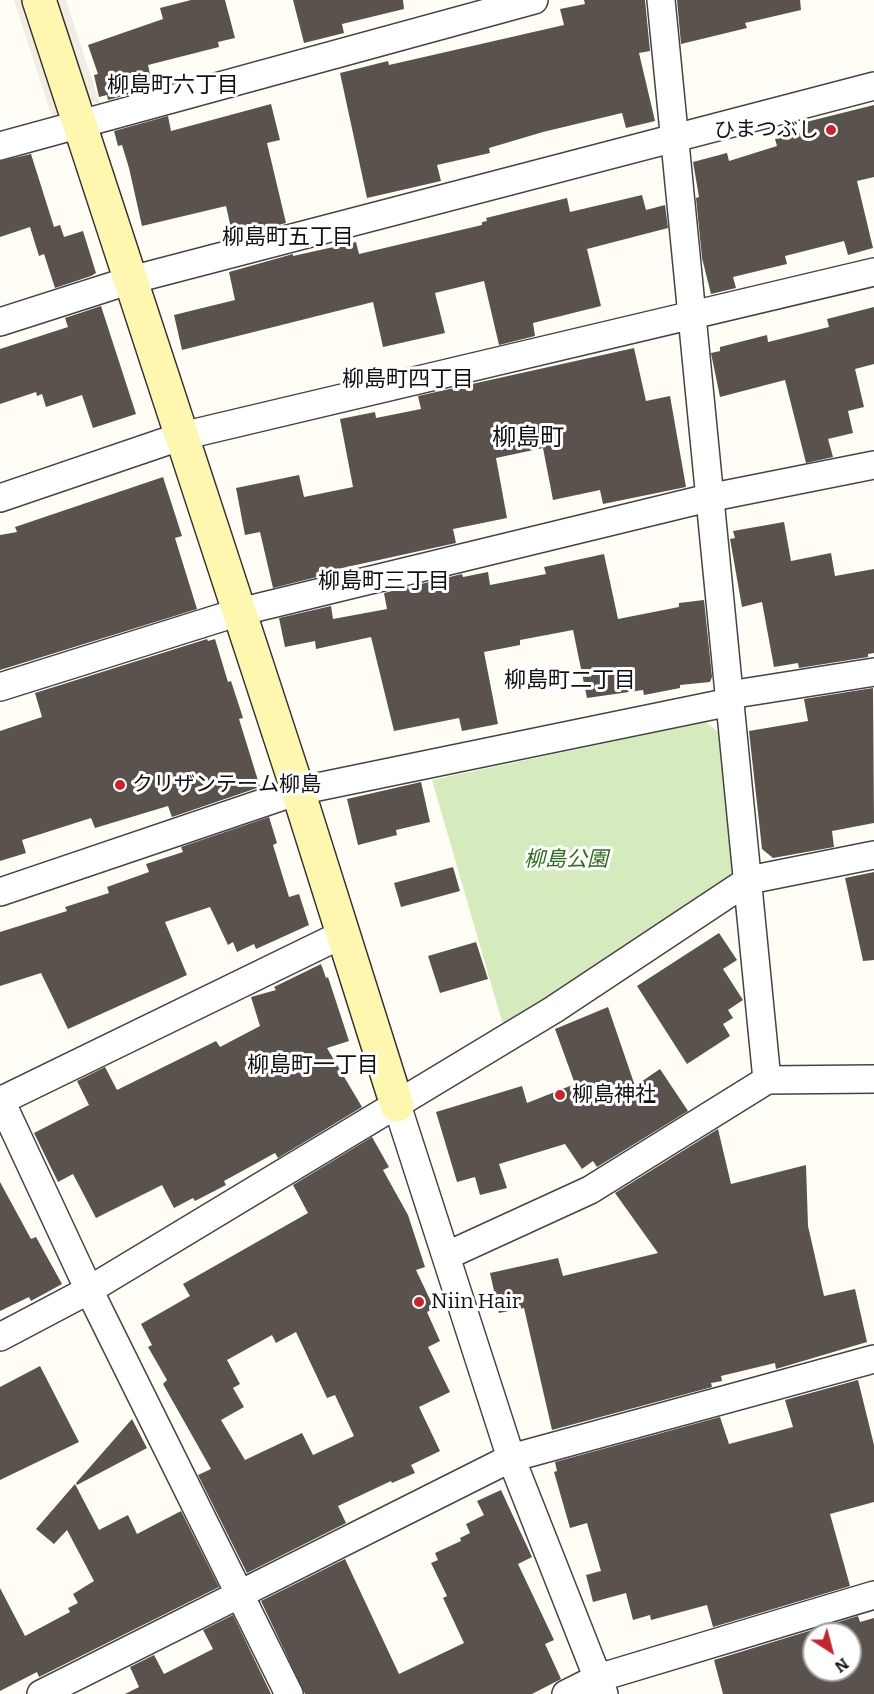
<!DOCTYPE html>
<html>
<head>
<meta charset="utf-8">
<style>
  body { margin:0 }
  #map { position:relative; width:874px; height:1694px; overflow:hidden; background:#fffdf5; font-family:Bitter,serif }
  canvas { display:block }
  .north { position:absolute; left:802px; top:1622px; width:60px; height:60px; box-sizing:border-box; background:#fff; border:2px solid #a0a0a0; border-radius:50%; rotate:144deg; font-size:16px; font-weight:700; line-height:24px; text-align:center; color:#111 }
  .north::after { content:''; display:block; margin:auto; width:21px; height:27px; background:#c4262e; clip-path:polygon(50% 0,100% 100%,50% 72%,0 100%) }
</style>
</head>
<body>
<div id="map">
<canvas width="874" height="1694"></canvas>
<div class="north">N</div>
</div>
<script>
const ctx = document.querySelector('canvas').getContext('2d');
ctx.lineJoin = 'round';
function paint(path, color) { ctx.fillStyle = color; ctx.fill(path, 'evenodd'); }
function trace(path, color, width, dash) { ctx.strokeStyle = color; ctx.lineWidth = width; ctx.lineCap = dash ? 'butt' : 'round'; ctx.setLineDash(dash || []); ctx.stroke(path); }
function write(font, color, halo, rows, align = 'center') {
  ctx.font = font + ' Bitter,"Noto Sans JP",serif'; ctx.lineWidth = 6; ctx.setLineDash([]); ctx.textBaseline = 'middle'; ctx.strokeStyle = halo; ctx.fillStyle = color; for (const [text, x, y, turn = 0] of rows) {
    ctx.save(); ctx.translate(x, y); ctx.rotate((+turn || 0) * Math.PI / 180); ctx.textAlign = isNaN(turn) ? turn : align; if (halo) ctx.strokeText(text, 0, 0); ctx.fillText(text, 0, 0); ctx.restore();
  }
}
const green = new Path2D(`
  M 706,722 L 718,732 L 735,876 L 725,886 L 503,1025 L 432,780 Z`);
const plaza = new Path2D(`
  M 14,0 L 24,0 L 58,107 L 57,113 L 52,117 Z
  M 56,0 L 66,0 L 99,101 L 103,104 L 92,102 L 86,93 Z`);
const building = new Path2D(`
  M 191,0 L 225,0 L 235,38 L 218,42 L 219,47 L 148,65 L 153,88 L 108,100 L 107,95 L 99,97 L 94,75 L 98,74 L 88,45 L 163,19 L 160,8 Z
  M 293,0 L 403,0 L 404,9 L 342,24 L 344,33 L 304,43 Z
  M 584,0 L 645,0 L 650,51 L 639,53 L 655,121 L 626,128 L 622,113 L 543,132 L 489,148 L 490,153 L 437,165 L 441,181 L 367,198 L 340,73 L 388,61 L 389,65 L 564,25 L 560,9 L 585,4 Z
  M 677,0 L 800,0 L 801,10 L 745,23 L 747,28 L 681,44 Z
  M 271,104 L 280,140 L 267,143 L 286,223 L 233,237 L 226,206 L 142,226 L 129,168 L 122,145 L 118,146 L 114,131 L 168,116 L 171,131 Z
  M 874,105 L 874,177 L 857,181 L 873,248 L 848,255 L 844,241 L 785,256 L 787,264 L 733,277 L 736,288 L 711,294 L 702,258 L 696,198 L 699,197 L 693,162 L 727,153 L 729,161 L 777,146 L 775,139 L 804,132 L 802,123 Z
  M 31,154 L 54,227 L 60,225 L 64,237 L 83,231 L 96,273 L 91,276 L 55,288 L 44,254 L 39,256 L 30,227 L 0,237 L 0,161 Z
  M 642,195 L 646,210 L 665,205 L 668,228 L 587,249 L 601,306 L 533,323 L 535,336 L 499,345 L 484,281 L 435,293 L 445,333 L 383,347 L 373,302 L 182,350 L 174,315 L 235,300 L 229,272 L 293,254 L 293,256 L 356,242 L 359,254 L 482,225 L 482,222 L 487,221 L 486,218 L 567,198 L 570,212 Z
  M 101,306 L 136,414 L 93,428 L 82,395 L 46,407 L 42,394 L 37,396 L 36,392 L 0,404 L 0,349 L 68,327 L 65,318 Z
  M 874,307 L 874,364 L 855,369 L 864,407 L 848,411 L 853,433 L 828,439 L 833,457 L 806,463 L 785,380 L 720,397 L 711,353 L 720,351 L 720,347 L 767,335 L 768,342 L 829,327 L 827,319 Z
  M 634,348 L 646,401 L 670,396 L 686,487 L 603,504 L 600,490 L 553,500 L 543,448 L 496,458 L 507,518 L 453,529 L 456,543 L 324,572 L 325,575 L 273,588 L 260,532 L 245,535 L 236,488 L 299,475 L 304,497 L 353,487 L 340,419 L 375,412 L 376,418 L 421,409 L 418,396 Z
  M 163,477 L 182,536 L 175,538 L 197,609 L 0,670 L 0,535 L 17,532 L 15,527 Z
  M 784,522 L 791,561 L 831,553 L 835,576 L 874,569 L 874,653 L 868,654 L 868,657 L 799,668 L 798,663 L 774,667 L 762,602 L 742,607 L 730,539 L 735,538 L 733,531 Z
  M 604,554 L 618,619 L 679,607 L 679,603 L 704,600 L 712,677 L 710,682 L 680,685 L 680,688 L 644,695 L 643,690 L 587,698 L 573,630 L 520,640 L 520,645 L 484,652 L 498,724 L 462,731 L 459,718 L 394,731 L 371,637 L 316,649 L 315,641 L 285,647 L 279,618 L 331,606 L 333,619 L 387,609 L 384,593 L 462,574 L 463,577 L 488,572 L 490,585 L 546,574 L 544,567 Z
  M 207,639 L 208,641 L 215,639 L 228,682 L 231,681 L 243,718 L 239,719 L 260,787 L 172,817 L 168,806 L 95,828 L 91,818 L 22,840 L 26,853 L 0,861 L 0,731 L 42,717 L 35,693 Z
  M 873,688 L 874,823 L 832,831 L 834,847 L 773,858 L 762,849 L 749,731 L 808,721 L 804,699 Z
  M 421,782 L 430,822 L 396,830 L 397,835 L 358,845 L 347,799 Z
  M 269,817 L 277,843 L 273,845 L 289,897 L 299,894 L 309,925 L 256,949 L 254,944 L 237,952 L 233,942 L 228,945 L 210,907 L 165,922 L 187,975 L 68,1029 L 41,973 L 0,986 L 0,932 L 67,911 L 65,907 L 109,893 L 107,887 L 149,872 L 146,864 L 183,852 L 181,847 Z
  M 453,867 L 460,891 L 401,907 L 394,883 Z
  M 874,872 L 874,960 L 863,961 L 845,878 Z
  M 719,933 L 737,960 L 723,969 L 743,1000 L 728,1010 L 733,1018 L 723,1024 L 730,1036 L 687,1064 L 637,986 Z
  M 476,942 L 488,979 L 440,993 L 428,956 Z
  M 321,964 L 326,978 L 328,977 L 349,1041 L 327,1048 L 362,1107 L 278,1158 L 275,1153 L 224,1181 L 226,1185 L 195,1201 L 193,1198 L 174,1208 L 162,1185 L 96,1218 L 73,1174 L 58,1182 L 34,1133 L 89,1105 L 77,1081 L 105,1067 L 117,1090 L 216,1041 L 220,1047 L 260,1026 L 251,997 L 276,990 L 274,987 Z
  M 608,1007 L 635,1086 L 660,1069 L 688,1111 L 597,1167 L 593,1161 L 582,1169 L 565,1144 L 499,1164 L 507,1188 L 480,1195 L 475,1177 L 457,1182 L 436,1112 L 522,1086 L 527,1103 L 575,1084 L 555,1029 Z
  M 718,1129 L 731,1184 L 806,1165 L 808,1226 L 824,1296 L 855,1289 L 867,1342 L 776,1369 L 775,1363 L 721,1376 L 722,1381 L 711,1383 L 712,1387 L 552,1430 L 524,1308 L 499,1313 L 490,1273 L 558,1258 L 563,1276 L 658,1253 L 615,1193 Z
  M 372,1137 L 389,1167 L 383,1170 L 408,1215 L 425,1267 L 416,1270 L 434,1308 L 427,1312 L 440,1341 L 428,1347 L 450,1392 L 419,1407 L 440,1451 L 411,1465 L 415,1473 L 392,1483 L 391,1481 L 338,1506 L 346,1523 L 247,1573 L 198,1475 L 211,1469 L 163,1384 L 167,1380 L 148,1347 L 152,1345 L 141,1324 L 190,1296 L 183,1284 L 308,1213 L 293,1185 ZM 296,1332 L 327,1398 L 335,1395 L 354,1436 L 313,1455 L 302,1433 L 245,1460 L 221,1420 L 244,1407 L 233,1388 L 240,1384 L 227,1360 L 272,1335 L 276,1343 Z
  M 0,1182 L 31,1239 L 36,1237 L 62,1284 L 31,1301 L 29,1297 L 0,1311 Z
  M 40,1366 L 79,1442 L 0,1480 L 0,1387 Z
  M 858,1380 L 874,1445 L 874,1502 L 830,1514 L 850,1586 L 713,1627 L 707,1605 L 651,1620 L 650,1615 L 633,1620 L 626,1593 L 593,1602 L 586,1575 L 601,1571 L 587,1523 L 570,1528 L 554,1472 L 557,1471 L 555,1462 L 720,1417 L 729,1444 L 793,1427 L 785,1400 Z
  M 132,1419 L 147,1448 L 77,1485 L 76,1483 Z
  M 75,1484 L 99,1530 L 128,1515 L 137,1534 L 181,1511 L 219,1587 L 39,1677 L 37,1672 L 0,1691 L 0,1588 L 25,1636 L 70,1612 L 68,1608 L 78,1603 L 73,1594 L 94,1581 L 67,1530 L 54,1544 L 36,1529 Z
  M 501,1490 L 532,1557 L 518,1564 L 554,1640 L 545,1644 L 561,1679 L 532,1694 L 305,1694 L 261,1601 L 345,1559 L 399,1674 L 464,1643 L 443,1598 L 447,1596 L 431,1563 L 438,1560 L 435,1553 L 461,1541 L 460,1538 L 470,1533 L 466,1524 L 484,1515 L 477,1501 Z
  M 233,1615 L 271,1694 L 125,1694 L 139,1687 L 130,1667 L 154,1655 L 164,1674 L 213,1649 L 203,1630 Z
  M 858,1616 L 860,1622 L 874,1618 L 874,1694 L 723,1694 L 714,1660 ZM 814,1634 L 850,1634 L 850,1670 L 814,1670 Z`);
const street = new Path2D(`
  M 661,0 L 767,1080
  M 0,146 L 534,0
  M 0,322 L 131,280 L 874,86
  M 0,498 L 182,436 L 874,272
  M 0,687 L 239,612 L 708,498 L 874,465
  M 729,695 L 874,672
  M 0,892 L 298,791 L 730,702
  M 0,1099 L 89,1290 L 289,1694
  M 0,1101 L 343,934
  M 397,1105 L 511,1458 L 604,1694
  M 446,1256 L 590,1190 L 767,1080 L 874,1079
  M 0,1337 L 89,1290 L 553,1010 L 749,880 L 874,855
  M 41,1694 L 511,1458 L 874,1359
  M 566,1694 L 598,1678 L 874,1595`);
const secondary = new Path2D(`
  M 39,0 L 298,791 L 397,1105`);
const markers = [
  [831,130,6,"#c4262e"],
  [120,785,6,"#c4262e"],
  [560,1095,6,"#c4262e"],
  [419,1302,6,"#c4262e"]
];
const poiNames = [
  ["ひまつぶし",819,130,"right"],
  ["クリザンテーム柳島",132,785],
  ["柳島神社",572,1095],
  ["Niin Hair",431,1302]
];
const parkNames = [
  ["柳島公園",566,860]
];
const neighbourhoodNames = [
  ["柳島町六丁目",173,86],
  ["柳島町五丁目",288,238],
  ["柳島町四丁目",408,380],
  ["柳島町三丁目",384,582],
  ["柳島町二丁目",570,681],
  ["柳島町一丁目",313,1066]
];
const quarterNames = [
  ["柳島町",528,438]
];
paint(green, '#d5ebbd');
paint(plaza, '#f1ede2');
paint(building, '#5a524d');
trace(street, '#444', 30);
trace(secondary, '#333', 36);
trace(street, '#fff', 27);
trace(secondary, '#fff6b0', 33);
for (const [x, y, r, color] of markers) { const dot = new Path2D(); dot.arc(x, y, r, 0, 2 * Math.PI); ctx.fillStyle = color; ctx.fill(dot); trace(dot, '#fff', 2); }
write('21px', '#111', '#fff', poiNames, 'left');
write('italic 21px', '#2f6b1f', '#fff', parkNames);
write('22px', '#111', '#fff', neighbourhoodNames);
write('24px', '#111', '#fff', quarterNames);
</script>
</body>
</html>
